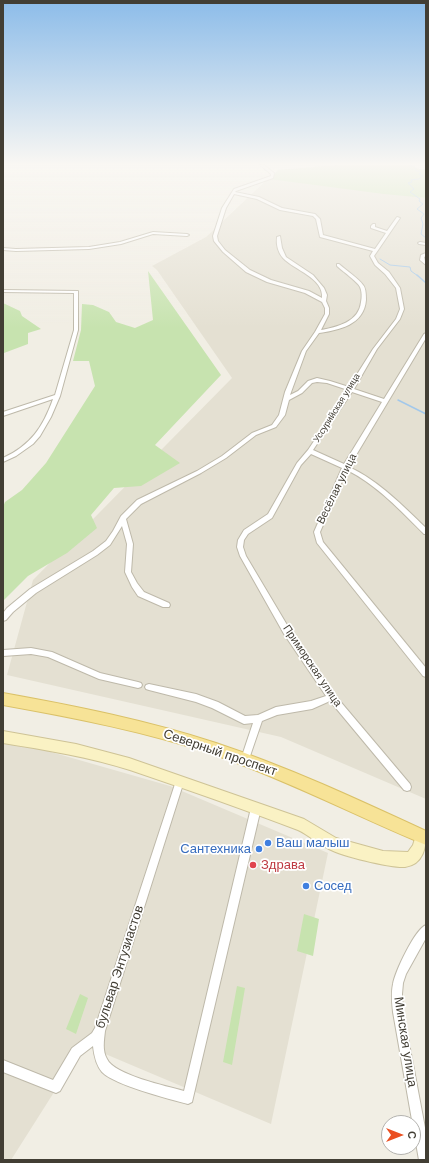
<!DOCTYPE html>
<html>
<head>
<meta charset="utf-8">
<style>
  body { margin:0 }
  #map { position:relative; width:429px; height:1163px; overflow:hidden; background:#f1eee4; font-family:Arial,sans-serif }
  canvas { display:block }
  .frame { position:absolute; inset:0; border:4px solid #423e34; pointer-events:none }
  .north { position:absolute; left:381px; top:1115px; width:40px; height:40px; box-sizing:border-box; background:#fff; border:1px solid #b3b2ae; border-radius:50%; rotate:90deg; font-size:11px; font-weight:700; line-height:16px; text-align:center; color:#423e34 }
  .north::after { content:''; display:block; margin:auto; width:14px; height:18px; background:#eb4f21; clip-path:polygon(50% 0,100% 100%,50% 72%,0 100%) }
</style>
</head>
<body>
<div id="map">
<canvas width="429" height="1163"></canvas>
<div class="frame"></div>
<div class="north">С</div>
</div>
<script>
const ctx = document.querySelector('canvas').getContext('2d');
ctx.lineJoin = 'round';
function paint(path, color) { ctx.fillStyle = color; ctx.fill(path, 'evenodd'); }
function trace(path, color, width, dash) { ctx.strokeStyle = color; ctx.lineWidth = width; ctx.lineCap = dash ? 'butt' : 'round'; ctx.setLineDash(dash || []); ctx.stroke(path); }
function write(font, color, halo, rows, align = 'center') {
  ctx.font = font + ' Arial,sans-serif'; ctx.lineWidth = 3.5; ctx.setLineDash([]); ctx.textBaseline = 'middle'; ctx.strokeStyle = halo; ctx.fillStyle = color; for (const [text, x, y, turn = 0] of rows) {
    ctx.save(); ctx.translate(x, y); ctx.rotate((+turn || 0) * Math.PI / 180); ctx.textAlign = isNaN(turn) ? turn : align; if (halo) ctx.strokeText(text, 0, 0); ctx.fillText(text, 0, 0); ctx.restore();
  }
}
const residential = new Path2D(`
  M 273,174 L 426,198 L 426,799 L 281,737 L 7,675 L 33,580 L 232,378 L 157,270 L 152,266 L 206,237 Z
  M 3,742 L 23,744 L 170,786 L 328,853 L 271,1124 L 84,1045 L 11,1160 L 3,1159 Z`);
const green = new Path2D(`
  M 338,165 L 411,165 L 419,169 L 426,169 L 426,198 L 384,194 L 269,179 L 278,170 Z
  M 148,271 L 221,375 L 155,445 L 180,463 L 141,486 L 114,488 L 91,515 L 97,528 L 67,553 L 28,576 L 3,601 L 3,507 L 5,502 L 22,490 L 46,463 L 95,386 L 89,361 L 73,361 L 81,330 L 82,304 L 93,305 L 109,312 L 116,322 L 135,328 L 153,320 Z
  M 3,303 L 20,311 L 22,316 L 41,329 L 28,333 L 28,344 L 4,353 L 3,355 Z
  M 304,914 L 319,919 L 313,956 L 297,951 Z
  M 237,986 L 245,988 L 232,1065 L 223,1062 Z
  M 80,994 L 88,998 L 76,1034 L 66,1029 Z`);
const streamFar1 = new Path2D(`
  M 409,165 L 415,167 L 416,171 L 419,171 L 421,173 L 419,174 L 423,176 L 419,179 L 411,180 L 412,182 L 408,183 L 414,189 L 410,192 L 420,199 L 419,201 L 423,204 L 417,209 L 424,214 L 421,218 L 423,224 L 421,234 L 426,238
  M 380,259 L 390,265 L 410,267 L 411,271 L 418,276`);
const stream = new Path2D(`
  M 417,275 L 426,283
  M 398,400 L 426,414`);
const street = new Path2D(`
  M 260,165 L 264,165 L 274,173 L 273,178 L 236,191 L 235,192 L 259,197 L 282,208 L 315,214 L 320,219 L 323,235 L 375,249 L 386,233 L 371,228 L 371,226 L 373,224 L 375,224 L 375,227 L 387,231 L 397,217 L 400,218 L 374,256 L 378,263 L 389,272 L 400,288 L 404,309 L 400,319 L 377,349 L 354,389 L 384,399 L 424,334 L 426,333 L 426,338 L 349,467 C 379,481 402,505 426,528 L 426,534 L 424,534 C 400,510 377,485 347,470 L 320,532 L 323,542 L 426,668 L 426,677 L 423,676 L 317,543 L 314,532 L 342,468 L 311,454 L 301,465 L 272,518 L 248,534 L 244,540 L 243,547 L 246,556 L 290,630 L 334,694 L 410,784 L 411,787 L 410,790 L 407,791 L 404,790 L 330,701 L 312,709 L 277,715 L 262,721 L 249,759 L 248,762 L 245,763 L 242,762 L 241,759 L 253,723 L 244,724 L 212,708 L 196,702 L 149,690 L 146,689 L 145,687 L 146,685 L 149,684 L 196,694 L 218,702 L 245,716 L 258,715 L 276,707 L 311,701 L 326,696 L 284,634 L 240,556 L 237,547 L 238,540 L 244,530 L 268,514 L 297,463 L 308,450 L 348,390 L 327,383 L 317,382 L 312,383 L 302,393 L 289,400 L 285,415 L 276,427 L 256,435 L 226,458 L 201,473 L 141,504 L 126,519 L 133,544 L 131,572 L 137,583 L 144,592 L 169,603 L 170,605 L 169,607 L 163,607 L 138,596 L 132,587 L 125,572 L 127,544 L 122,526 L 110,545 L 97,555 L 36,593 L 13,612 L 6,620 L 3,621 L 3,613 L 7,608 L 30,589 L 93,551 L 106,541 L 113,531 L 121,516 L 137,500 L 197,471 L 222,456 L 252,433 L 272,425 L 279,415 L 285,392 L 302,351 L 315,332 L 325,314 L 325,308 L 322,302 L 305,293 L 267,282 L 246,272 L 223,252 L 214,241 L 213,236 L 222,208 L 234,189 L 271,176 L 271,174 ZM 234,194 L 257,199 L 280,210 L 313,216 L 316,219 L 320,237 L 373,251 L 370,256 L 375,265 L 385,274 L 396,288 L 400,309 L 396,319 L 373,349 L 349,387 L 330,381 L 317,378 L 308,381 L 298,391 L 290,395 L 306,351 L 319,333 C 339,330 364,325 366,300 C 366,296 366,288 363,285 C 359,279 346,270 339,264 L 337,264 L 337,266 C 341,270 358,282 360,287 C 362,291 362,298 361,302 C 359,322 337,327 321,330 L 329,314 L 329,308 L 326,301 L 327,295 L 324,288 L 313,275 L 286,257 L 282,248 L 280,236 L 277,237 C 276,244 278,253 283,258 C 294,270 324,278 322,298 L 309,291 L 271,280 L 250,270 L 225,250 L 218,241 L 217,236 L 226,208 ZM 352,392 L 382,402 L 344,464 L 313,450 Z
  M 153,232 L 187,234 L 189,235 L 187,236 L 153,234 L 121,244 L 89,249 L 16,251 L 3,250 L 3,248 L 16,249 L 89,247 L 120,242 Z
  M 420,242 L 426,243 L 426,245 L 419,244 L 418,243 Z
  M 426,253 L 426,256 L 424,257 L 426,265 L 420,260 L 421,255 Z
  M 3,290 L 78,291 L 78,330 L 60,396 L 51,417 L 40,436 L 33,444 L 16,456 L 3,462 L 3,458 C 31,445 43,427 53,399 L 3,416 L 3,412 L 55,395 L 74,330 L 74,293 L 3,292 Z
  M 31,648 L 52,652 L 100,673 L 138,682 L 141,683 L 142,685 L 141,687 L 138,688 L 99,679 L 48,657 L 31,654 L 3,656 L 3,650 Z
  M 180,777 L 183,778 L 184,781 L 105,1031 C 104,1040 102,1051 107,1059 C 114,1075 167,1086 184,1091 L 251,808 L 253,805 L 256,803 L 259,805 L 261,808 L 192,1102 L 188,1104 C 169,1099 114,1085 102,1072 C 96,1065 94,1055 93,1046 L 80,1056 L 60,1091 L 56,1093 L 3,1072 L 3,1060 L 53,1080 L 72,1048 L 92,1033 L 95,1028 L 176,781 L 177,778 Z
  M 426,925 L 426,938 L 406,974 L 403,983 L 402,994 L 403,1012 L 426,1133 L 426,1160 L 419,1160 L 393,1012 C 392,1003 391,993 393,984 C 395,972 415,929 426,925 Z`);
const secondary = new Path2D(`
  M 3,731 L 76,744 L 129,758 L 304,819 L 336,838 L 383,851 L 408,852 L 413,845 L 417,832 L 422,830 L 426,832 C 426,847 424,864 405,867 C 391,868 342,856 329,849 C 318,844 309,835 298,830 C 243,809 186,789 130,770 C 89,757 46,750 3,743 Z`);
const primary = new Path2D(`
  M 3,693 C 75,706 146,720 216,743 C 288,767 357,799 426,831 L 426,845 C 356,816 289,781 218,756 C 148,732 75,718 3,705 Z`);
const markers = [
  [268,843,4,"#3f7fe0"],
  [259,849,4,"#3f7fe0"],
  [253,865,4,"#e0444e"],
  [306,886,4,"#3f7fe0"]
];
const farStreetnames = [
  ["Уссурийская улица",337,408,-58]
];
const streetNames = [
  ["Весёлая улица",337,489,-64],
  ["Приморская улица",312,666,56]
];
const nearStreetnames = [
  ["Северный проспект",220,753,19],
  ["бульвар Энтузиастов",120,967,-72],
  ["Минская улица",405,1042,81]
];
const nearShopnames = [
  ["Ваш малыш",276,843],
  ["Сантехника",251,849,"right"],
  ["Сосед",314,886]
];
const nearHealthnames = [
  ["Здрава",261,865]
];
paint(residential, '#e4e0d2');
paint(green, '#c7e3af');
trace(streamFar1, '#a3c8ea', 1);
trace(stream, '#a3c8ea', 1.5);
trace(street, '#beb9aa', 2);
trace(secondary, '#cec396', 2);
trace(primary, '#dac168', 2);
paint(street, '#fff');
paint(secondary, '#faf2c4');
paint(primary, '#f7e397');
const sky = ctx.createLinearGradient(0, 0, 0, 328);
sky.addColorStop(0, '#8cbce9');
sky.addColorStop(0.5, '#f9f7f3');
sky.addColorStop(1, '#f9f7f300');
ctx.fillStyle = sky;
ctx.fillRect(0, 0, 429, 328);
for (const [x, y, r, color] of markers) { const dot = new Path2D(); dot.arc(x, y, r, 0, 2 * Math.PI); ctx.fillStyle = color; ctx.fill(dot); trace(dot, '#fff', 1.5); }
write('9px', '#423e34', '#fff', farStreetnames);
write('11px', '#423e34', '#fff', streetNames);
write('13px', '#423e34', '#fff', nearStreetnames);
write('13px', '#366cbe', '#fff', nearShopnames, 'left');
write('13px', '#be3a42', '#fff', nearHealthnames, 'left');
</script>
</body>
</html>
